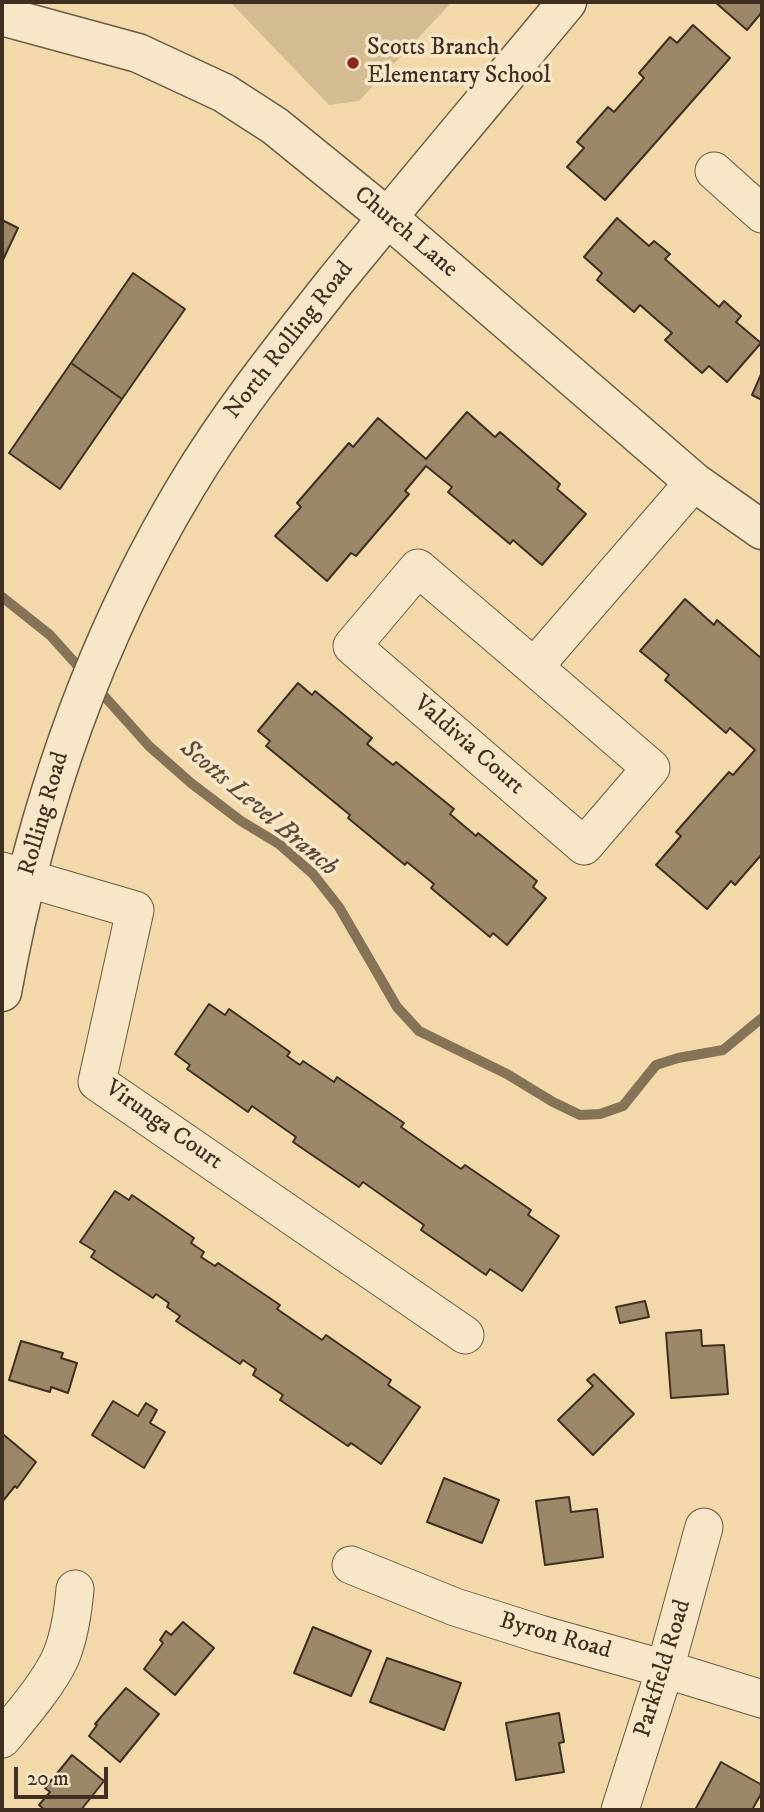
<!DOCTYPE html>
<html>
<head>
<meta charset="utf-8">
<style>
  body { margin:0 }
  #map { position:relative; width:764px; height:1812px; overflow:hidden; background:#f3d9a9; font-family:"IM FELL DW Pica",serif }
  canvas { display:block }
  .frame { position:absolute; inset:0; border:4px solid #3e2f21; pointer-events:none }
  .scale { position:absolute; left:14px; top:1767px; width:94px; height:32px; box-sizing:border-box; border:4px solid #3e2f21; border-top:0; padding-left:9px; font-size:21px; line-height:24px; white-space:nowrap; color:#3e2f21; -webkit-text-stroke:5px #f7e6c7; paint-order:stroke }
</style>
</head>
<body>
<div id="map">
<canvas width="764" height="1812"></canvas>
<div class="frame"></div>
<div class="scale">20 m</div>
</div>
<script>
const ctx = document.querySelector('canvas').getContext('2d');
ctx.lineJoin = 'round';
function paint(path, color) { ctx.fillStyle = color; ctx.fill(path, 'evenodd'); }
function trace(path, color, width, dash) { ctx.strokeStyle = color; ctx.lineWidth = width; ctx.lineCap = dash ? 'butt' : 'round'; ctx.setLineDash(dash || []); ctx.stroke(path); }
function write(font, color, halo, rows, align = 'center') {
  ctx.font = font + ' "IM FELL DW Pica",serif'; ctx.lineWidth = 7; ctx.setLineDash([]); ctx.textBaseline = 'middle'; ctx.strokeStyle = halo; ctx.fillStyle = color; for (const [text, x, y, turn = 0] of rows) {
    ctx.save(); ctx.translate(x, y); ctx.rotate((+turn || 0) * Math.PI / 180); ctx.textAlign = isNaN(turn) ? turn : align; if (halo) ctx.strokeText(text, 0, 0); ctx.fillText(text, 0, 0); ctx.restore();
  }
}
const green = new Path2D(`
  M 230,2 L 452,2 L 359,101 L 329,105 Z`);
const stream = new Path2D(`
  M 2,597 L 50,635 L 85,674
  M 97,688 L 149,746 L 191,783 L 241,821 L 279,844 L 313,874 L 339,907 L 397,1007 L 419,1031 L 507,1074 L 553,1102 L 580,1115 L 600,1114 L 623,1106 L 656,1065 L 678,1058 L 723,1050 L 762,1018`);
const building = new Path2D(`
  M 715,2 L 762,2 L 762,12 L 747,30 Z
  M 693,25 L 730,58 L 605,200 L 567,167 L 584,148 L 577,142 L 608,107 L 614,112 L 644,78 L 639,73 L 670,37 L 677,43 Z
  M 617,218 L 649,246 L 654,241 L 670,254 L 665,259 L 719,307 L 724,301 L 741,316 L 736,322 L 761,343 L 727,382 L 709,366 L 702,373 L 665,340 L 672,333 L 640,305 L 634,312 L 597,280 L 602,273 L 584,257 Z
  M 2,220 L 18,228 L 2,262 Z
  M 133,273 L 185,309 L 122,399 L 71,363 Z
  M 71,363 L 122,399 L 60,489 L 9,453 Z
  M 762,372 L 762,400 L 752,395 Z
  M 467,412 L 495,437 L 500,432 L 560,484 L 557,489 L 586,514 L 542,565 L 513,540 L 510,544 L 448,492 L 452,487 L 426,466 L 405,491 L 409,494 L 356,556 L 351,553 L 327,581 L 275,536 L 301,507 L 297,503 L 349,443 L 353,447 L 378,418 L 426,459 Z
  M 685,599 L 714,625 L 717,620 L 762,659 L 762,854 L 735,885 L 731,881 L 707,909 L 656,865 L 681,836 L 676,832 L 729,772 L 733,775 L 755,750 L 730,728 L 726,733 L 665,680 L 669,675 L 640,651 Z
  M 298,683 L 312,695 L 315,691 L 372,738 L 367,744 L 393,765 L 396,762 L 454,809 L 450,814 L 476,836 L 478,833 L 537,881 L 533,887 L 546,898 L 507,945 L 493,933 L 490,937 L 431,888 L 434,884 L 407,862 L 405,865 L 348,818 L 350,815 L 266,746 L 270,741 L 258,731 Z
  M 209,1004 L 225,1015 L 229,1009 L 290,1052 L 287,1056 L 300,1065 L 303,1061 L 334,1082 L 337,1077 L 404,1123 L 401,1127 L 461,1169 L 465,1165 L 531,1210 L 528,1215 L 559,1236 L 522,1291 L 490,1269 L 486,1275 L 421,1230 L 424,1225 L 363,1182 L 359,1187 L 293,1142 L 296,1137 L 252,1106 L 248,1112 L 187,1069 L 190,1065 L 175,1054 Z
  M 115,1191 L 129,1200 L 132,1195 L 194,1238 L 191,1243 L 204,1252 L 201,1257 L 215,1266 L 218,1263 L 280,1305 L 277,1309 L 322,1340 L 326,1335 L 391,1380 L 388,1385 L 420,1407 L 381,1464 L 351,1443 L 348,1446 L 280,1400 L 283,1395 L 253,1375 L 256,1369 L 243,1360 L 240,1364 L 176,1321 L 180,1316 L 167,1307 L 169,1303 L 156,1294 L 153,1298 L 91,1257 L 95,1251 L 80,1242 Z
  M 645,1301 L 649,1317 L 620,1323 L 616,1307 Z
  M 701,1330 L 702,1346 L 724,1345 L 728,1394 L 671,1398 L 666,1333 Z
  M 21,1341 L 63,1353 L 61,1358 L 77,1363 L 68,1393 L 51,1387 L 50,1392 L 9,1380 Z
  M 594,1374 L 634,1414 L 593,1455 L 558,1420 L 593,1386 L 587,1380 Z
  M 113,1401 L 138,1416 L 146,1403 L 157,1410 L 150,1423 L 165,1432 L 144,1468 L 92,1435 Z
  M 4,1435 L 36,1462 L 17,1488 L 15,1486 L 2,1502 L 2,1438 Z
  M 444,1478 L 499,1500 L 482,1543 L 427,1522 Z
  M 569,1497 L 571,1512 L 597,1509 L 603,1557 L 545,1565 L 536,1501 Z
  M 183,1622 L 214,1648 L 175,1695 L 144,1669 L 163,1643 L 160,1640 L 166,1631 L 171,1635 Z
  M 313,1627 L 371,1651 L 351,1696 L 294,1673 Z
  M 387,1658 L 461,1683 L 444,1730 L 370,1702 Z
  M 126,1688 L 159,1714 L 120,1762 L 89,1736 L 97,1725 L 95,1724 Z
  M 559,1713 L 564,1742 L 559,1743 L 564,1772 L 516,1780 L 506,1723 Z
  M 72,1755 L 104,1781 L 81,1810 L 45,1810 L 39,1805 L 50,1792 L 45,1788 Z
  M 721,1762 L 762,1785 L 762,1792 L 752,1810 L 695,1810 Z`);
const minor = new Path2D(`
  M 714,171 L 762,214
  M 534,667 L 651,768 L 584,846 L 352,646 L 418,568 L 534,667 L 694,482
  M 2,871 L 135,910 L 97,1082 L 465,1335
  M 351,1565 L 455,1607 L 540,1634 L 665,1669 L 762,1699
  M 2,1739 C 20,1717 52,1680 62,1654 C 70,1633 73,1612 75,1589
  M 620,1810 L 665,1669 L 704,1527`);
const tertiary = new Path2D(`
  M 2,16 L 138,53 L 224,93 L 275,126 L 387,217 L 694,482 L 762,530
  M 2,992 C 34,815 93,642 186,487 C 229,415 281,350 333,284 C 410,189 489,96 567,2`);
const markers = [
  [353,63,7,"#8f2418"]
];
const poiNames = [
  ["Scotts Branch",367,49],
  ["Elementary School",367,77]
];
const streetNames = [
  ["Church Lane",405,233,40],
  ["North Rolling Road",290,341,-52],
  ["Valdivia Court",468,746,41],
  ["Rolling Road",45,814,-74],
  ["Virunga Court",163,1126,35],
  ["Byron Road",555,1637,16],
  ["Parkfield Road",664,1669,-73]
];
const waterNames = [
  ["Scotts Level Branch",258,809,40]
];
paint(green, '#d4bc92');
trace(stream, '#857257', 10);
paint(building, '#9c8768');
trace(building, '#3e2f21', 2);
trace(minor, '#6b5a43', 39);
trace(tertiary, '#6b5a43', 41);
trace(minor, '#f7e6c7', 37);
trace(tertiary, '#f7e6c7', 38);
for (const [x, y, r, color] of markers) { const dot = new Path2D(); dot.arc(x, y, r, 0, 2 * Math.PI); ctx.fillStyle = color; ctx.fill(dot); trace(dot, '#f7e6c7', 2.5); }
write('24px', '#3e2f21', '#f7e6c7', poiNames, 'left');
write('24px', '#3e2f21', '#f7e6c7', streetNames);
write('italic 26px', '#5c4b38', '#f7e6c7', waterNames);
</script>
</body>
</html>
